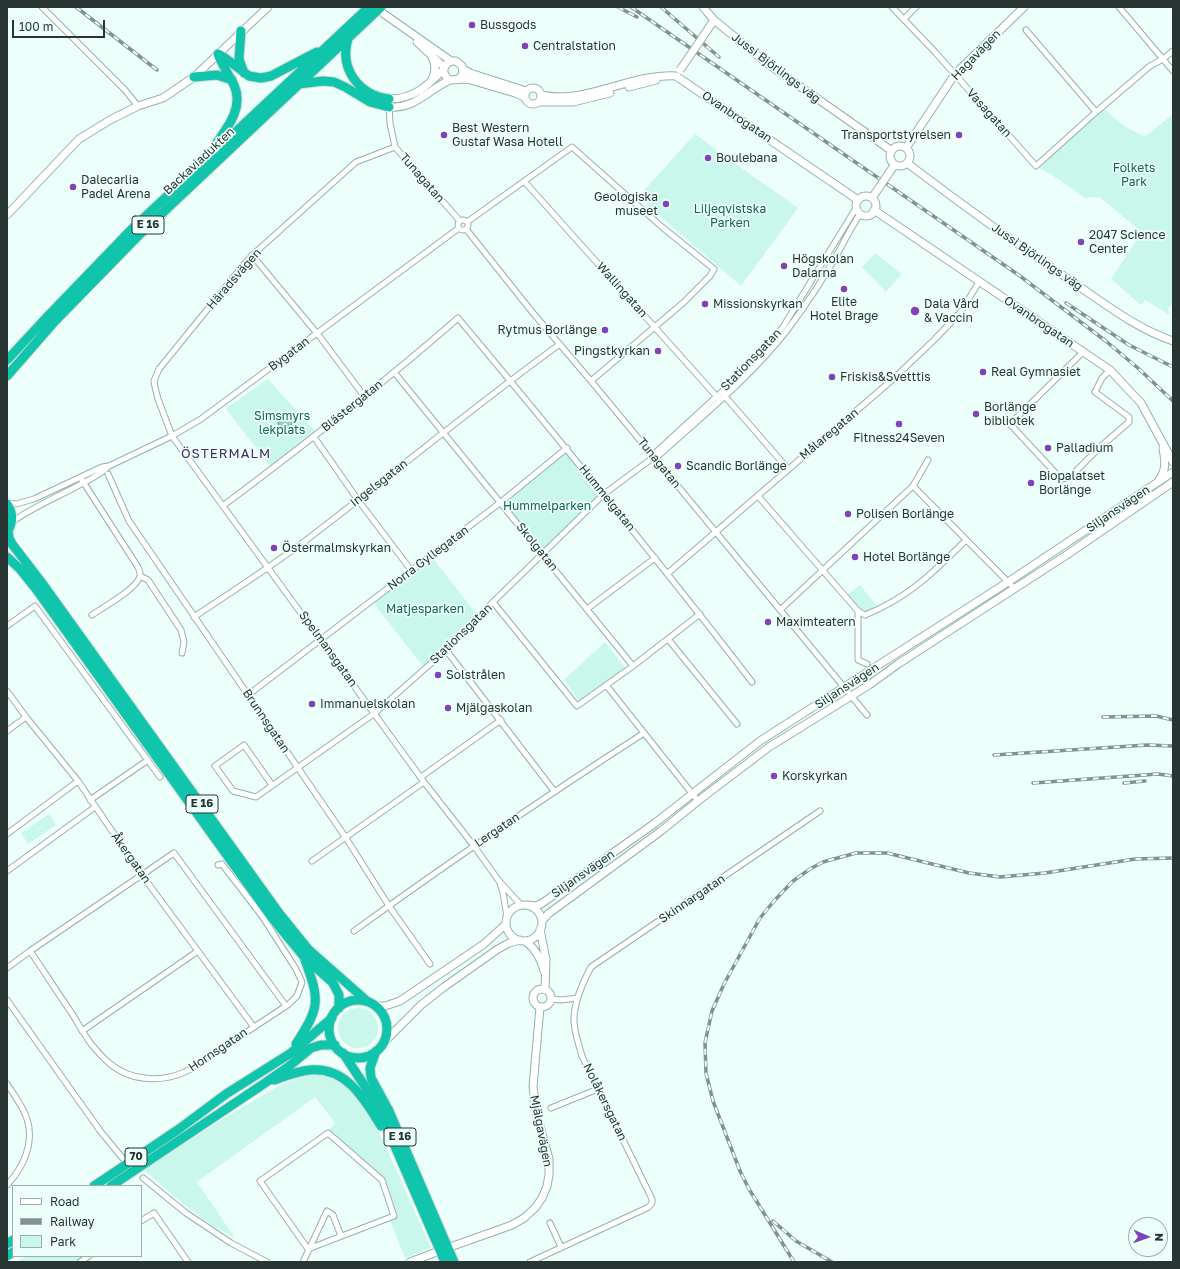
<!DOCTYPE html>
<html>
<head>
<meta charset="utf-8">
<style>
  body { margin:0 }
  #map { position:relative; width:1180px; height:1269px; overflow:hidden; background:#edfffa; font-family:"Golos Text",sans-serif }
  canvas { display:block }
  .frame { position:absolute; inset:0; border:8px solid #293532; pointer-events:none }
  .legend { position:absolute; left:12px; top:1185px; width:130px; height:72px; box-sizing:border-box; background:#edfffa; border:1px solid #9faeaa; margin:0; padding:5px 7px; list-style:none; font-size:12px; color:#293532 }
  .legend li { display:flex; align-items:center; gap:8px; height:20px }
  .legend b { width:20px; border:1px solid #9faeaa }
  .north { position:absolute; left:1128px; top:1217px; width:40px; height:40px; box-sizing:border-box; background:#edfffa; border:1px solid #9faeaa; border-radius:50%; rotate:92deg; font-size:11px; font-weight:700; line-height:16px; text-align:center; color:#293532 }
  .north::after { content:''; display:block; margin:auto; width:14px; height:18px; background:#7f42b8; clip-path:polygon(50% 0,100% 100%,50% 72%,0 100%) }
  .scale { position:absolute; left:12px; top:20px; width:93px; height:18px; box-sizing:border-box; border:2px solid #293532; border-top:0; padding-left:5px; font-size:12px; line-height:14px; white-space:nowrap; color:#293532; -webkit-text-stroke:3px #edfffa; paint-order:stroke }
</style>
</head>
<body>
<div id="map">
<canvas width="1180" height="1269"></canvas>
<div class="frame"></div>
<ul class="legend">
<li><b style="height:5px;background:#fff"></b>Road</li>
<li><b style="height:5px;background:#83928e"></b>Railway</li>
<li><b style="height:11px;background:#c9f7ec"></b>Park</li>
</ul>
<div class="north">N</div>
<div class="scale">100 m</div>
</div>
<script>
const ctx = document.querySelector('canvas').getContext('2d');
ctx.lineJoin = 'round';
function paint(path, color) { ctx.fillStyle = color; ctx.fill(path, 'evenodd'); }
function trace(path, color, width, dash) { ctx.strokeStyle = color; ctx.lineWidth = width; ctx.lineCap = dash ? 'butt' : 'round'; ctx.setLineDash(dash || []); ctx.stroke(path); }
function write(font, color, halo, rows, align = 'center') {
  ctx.font = font + ' "Golos Text",sans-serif'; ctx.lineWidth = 3.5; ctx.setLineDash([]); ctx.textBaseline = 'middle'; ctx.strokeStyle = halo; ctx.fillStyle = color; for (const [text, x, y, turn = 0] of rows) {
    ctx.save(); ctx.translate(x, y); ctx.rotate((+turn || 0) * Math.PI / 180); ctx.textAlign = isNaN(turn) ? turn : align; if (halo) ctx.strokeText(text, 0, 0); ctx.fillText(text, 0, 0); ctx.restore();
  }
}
const green = new Path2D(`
  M 1102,107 L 1124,126 L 1145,137 L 1173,114 L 1173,302 L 1168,309 L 1170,315 L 1145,300 L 1141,305 L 1111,279 L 1142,232 L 1099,197 L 1085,198 L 1052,175 L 1036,166 Z
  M 695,134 L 723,155 L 798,208 L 741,286 L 638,197 Z
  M 875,253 L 902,274 L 886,292 L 862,267 Z
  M 268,379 L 315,431 L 270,466 L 226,409 Z
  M 567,448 L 604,494 L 543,555 L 501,502 Z
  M 431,556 L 479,617 L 425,669 L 372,601 Z
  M 860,585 L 879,609 L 865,615 L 845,596 Z
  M 605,642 L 626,669 L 581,703 L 564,680 Z
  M 49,814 L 56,825 L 28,844 L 21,833 Z
  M338 1028a20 20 0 1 1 40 0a20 20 0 1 1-40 0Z
  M 324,1074 L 339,1080 L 349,1088 L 369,1114 L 386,1147 L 431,1248 L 405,1258 L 390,1220 L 398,1217 L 384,1179 L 328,1131 L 335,1123 L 315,1097 L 197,1182 L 235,1238 L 210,1224 L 187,1207 L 144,1170 L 219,1121 L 277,1087 L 293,1080 L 308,1075 Z
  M 26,1256 L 86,1256 L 77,1262 L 17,1262 Z`);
const water = new Path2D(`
  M278 423a7 7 0 1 1 14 0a7 7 0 1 1-14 0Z`);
const street = new Path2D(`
  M 42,7 L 125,90 L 138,106
  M 892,7 L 936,53 L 1036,166 L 1096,112 L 1150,66 L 1163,59 L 1173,51
  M 1119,7 L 1173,71
  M 904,19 L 916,7
  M 1026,30 L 1096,112
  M 389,105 L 390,123 L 395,147 L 460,221
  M 395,147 L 356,162 L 258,250 L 245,263 L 159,369 L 154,381 L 155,387 L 158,399 L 172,436 L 424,782 L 474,846 L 499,881 L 521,905
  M 524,181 L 718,398
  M458 225a5 5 0 1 1 10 0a5 5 0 1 1-10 0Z
  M 467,222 L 572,147 L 662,227 L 714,269 L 710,276 L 683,303 L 591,381
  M 466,229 L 533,313 L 591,381 L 867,715
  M 252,255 L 320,337 L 364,396
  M 1083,352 L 1010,424 L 1061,479 L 1069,478 L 1099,448 L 1129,422 L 1129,417 L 1095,392 L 1102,378 L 1110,370
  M 394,372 L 633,666
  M 723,394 L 788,469
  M 314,437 L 358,500 L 411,570
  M 654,457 L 655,453 L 727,387 L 766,347 L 783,327 L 856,208
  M 108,474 L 129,521 L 346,838 L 389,906 L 430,964
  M 80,477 L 138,567 C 139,570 141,573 140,576 C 137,589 103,607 92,615
  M 913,486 L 1015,589
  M 758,496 L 858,611 L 858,660 L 867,664
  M 7,503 L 16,504 L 34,499 L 102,467 L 109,466 L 172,436 L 201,419 L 459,228
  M 224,505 C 304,445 383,384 458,318 C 558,438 657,558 752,682
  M 12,522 C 34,506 60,496 83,483 C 93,478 102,473 109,466
  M 667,574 L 892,380 L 933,341 L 960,313 L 979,282
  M 140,576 L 148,580 L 181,630 L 184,642 L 182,653
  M 493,602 L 577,706 L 633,666 L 700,614
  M 587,609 L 655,558
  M 780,610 L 913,486 L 928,460
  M 858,611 L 865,615 C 908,598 934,572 966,540
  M 194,617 C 233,591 272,566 309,538 C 393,474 474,406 560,344
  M 7,626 L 35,606 L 160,777
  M 668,639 L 737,724
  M 446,650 L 554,791
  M 606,685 L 698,801
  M 7,691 L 26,717 L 78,781 L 142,875 L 253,1026
  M 248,695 L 501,502 L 567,448
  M 7,731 L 26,717
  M 421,777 L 501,720
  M 272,785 L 244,745 L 215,766 L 233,791 L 256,797 L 375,713 L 446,650 L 493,602 L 604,494 L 654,457 L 658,456 C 702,416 751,377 788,329 C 806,305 824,278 839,251 C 846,238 852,226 860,214
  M 90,800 L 148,760
  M 7,834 L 78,781
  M 312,861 L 424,782
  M 7,871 L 95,807
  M 500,883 L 503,893 L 507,917
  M 354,931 C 449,862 545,797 644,733
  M 30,951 C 44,971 57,992 71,1012 C 78,1023 84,1035 92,1045 C 97,1051 103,1058 109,1063 C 131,1082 164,1083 189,1070 L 289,1004 L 297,996 L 302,982 L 296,969 L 262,916 L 222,864 L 218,865
  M 7,968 L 30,951 L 174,853 L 286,1006
  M 551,999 L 561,1000 L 578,998
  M 7,1000 L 101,1132 L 125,1161
  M 82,1031 L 198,951
  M 7,1084 C 14,1095 23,1106 27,1119 C 35,1143 23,1168 7,1185
  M 551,1108 L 598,1089
  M 328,1133 L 382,1180 L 394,1216 L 308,1249 L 260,1181 Z
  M 143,1178 L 186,1213 L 231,1243 L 267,1262
  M 141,1221 L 154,1213 L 188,1262
  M 550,1223 L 561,1247
  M 80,1262 L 89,1256
  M 303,1262 L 327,1211 L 333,1215 L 341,1236
  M 530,1262 L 649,1207 L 652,1203 L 652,1199 L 582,1056 C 579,1044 573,1030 574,1017 C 575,1000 583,982 591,967 L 820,811`);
const secondary = new Path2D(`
  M 703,7 L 714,20 L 768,64 L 892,151
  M 384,14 L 451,61
  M 702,38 L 714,20
  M 417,42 L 444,67
  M 432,57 C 436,65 436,72 432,79
  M 463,69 L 470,73 L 526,91
  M 458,79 L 463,75 L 462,66 L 456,61 C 444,60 439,73 450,80 L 467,79 L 515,93 L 524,97
  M 629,87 L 656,80
  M525 96a8 8 0 1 1 16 0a8 8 0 1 1-16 0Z
  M 541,95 C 587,105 630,73 676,76 L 858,200
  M 389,99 C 414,99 427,86 443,70
  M 539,102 L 573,102 L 610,93
  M 389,107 C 416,109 427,90 450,80
  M890 156a10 10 0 1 1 20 0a10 10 0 1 1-20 0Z
  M 906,148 L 955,74 L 1024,7
  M 907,163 C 961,204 1015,243 1071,281 C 1104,303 1135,328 1173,341
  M856 206a10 10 0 1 1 20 0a10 10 0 1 1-20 0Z
  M 874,210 L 1110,370 L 1141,403 L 1173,462
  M 7,215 L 79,139 L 110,120 L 138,106 L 163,98 L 194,77 L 268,7
  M 1159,480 C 1167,469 1165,460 1163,448
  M 527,905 L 535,906 L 541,904 L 655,823 L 760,741 L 1008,582 L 1173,472
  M506 923a18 18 0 1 1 36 0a18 18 0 1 1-36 0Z
  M 542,921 L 548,914 L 661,831 L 698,801 L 769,747 L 869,685 L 898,664 L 1068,554 L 1173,482
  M 540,929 L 546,960 L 545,990
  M 525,941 C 535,948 541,959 544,971
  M533 998a9 9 0 1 1 18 0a9 9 0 1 1-18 0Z
  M 376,1006 L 385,1006 L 400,1001 L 484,944 L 506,924
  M 384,1042 L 421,1005 L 444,987 L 498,949 L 509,943 L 520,940
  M 453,1246 L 512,1225 L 524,1218 L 535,1208 L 542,1198 L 547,1186 L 549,1175 L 549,1159 L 537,1116 L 533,1087 L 540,1007
  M 410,1262 L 434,1253`);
const highway = new Path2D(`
  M 241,31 L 239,59 L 244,73
  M 348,39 C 339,69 359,95 389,99
  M 218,54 L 225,58 L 249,76 L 261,78 L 271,76 L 317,52
  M 194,77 L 217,75 L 232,80
  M 299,84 L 323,81 L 334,82 L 345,87 L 370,102 L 389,107
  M 216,144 C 228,127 244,107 234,85 C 229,75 222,65 218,54
  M 7,360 L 48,316 L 132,229 L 369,7
  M 7,376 L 55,321 L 138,236 L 381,7
  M 7,504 C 13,513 13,523 7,532
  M 8,530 L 9,538 L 12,544 L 42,583 L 279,913 L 308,949 L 368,1002
  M 7,557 L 20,569 L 36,589 L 272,918 L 305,958 L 333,983 L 339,995 L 339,1008
  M329 1029a29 29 0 1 1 58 0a29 29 0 1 1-58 0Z
  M 296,1044 C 320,1007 320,1001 305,960
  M 376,1051 L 370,1068 L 371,1078 L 389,1111 L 454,1262
  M 343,1053 L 370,1094 L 381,1114 L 445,1262
  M 274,1080 C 286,1076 298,1071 310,1070 C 347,1067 364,1099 381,1126
  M 94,1186 L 179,1129 L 226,1094 L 291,1053 L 332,1018
  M 111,1186 L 265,1083 L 288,1067 L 311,1048 L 321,1045 L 335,1045
  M 7,1244 L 13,1240
  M 7,1256 L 13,1252`);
const rail = new Path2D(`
  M 76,7 L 157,70
  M 618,7 L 637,17
  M 631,7 L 1020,276 L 1107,342 L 1139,369 L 1173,401
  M 661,7 L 719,57
  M 1066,303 L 1129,345 L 1173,367
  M 1103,717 L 1156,716 L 1173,720
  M 994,755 L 1147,745 L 1173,746
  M 1033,783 L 1158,774 L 1173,776
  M 1124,783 L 1145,781
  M 773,1221 L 796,1241 L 832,1262
  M 794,1262 L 749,1189 L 740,1171 L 713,1101 L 706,1073 L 705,1043 L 712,1011 L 724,984 L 760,918 L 774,901 L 793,881 L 810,869 L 823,862 L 856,853 L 887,853 L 969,873 L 1000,877 L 1045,873 L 1135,859 L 1173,858`);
const secondaryBridge = new Path2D(`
  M 680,70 L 702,38
  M 874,195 L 893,167`);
const markers = [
  [472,25,4,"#7f42b8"],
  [525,46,4,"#7f42b8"],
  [444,135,4,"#7f42b8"],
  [959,135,4,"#7f42b8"],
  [708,158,4,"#7f42b8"],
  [73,187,4,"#7f42b8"],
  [666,204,4,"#7f42b8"],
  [1081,242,4,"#7f42b8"],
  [784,266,4,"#7f42b8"],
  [844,289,4,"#7f42b8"],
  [705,304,4,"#7f42b8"],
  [915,311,5,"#7f42b8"],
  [605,330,4,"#7f42b8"],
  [658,351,4,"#7f42b8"],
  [983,372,4,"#7f42b8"],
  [832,377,4,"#7f42b8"],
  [976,414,4,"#7f42b8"],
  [899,424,4,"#7f42b8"],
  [1048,448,4,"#7f42b8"],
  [678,466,4,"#7f42b8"],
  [1031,483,4,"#7f42b8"],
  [848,514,4,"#7f42b8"],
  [274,548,4,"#7f42b8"],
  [855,557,4,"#7f42b8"],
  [768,622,4,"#7f42b8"],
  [438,675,4,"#7f42b8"],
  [312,704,4,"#7f42b8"],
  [448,708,4,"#7f42b8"],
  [774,776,4,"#7f42b8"]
];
const shields = [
  [148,225,32],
  [202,804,32],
  [400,1137,32],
  [136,1157,22]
];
const shieldNames = [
  ["E 16",148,225],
  ["E 16",202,804],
  ["E 16",400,1137],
  ["70",136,1157]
];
const poiNames = [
  ["Bussgods",480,25],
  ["Centralstation",533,46],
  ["Best Western",452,128],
  ["Gustaf Wasa Hotell",452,142],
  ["Transportstyrelsen",951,135,"right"],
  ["Boulebana",716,158],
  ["Dalecarlia",81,180],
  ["Padel Arena",81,194],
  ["Geologiska",658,197,"right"],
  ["museet",658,211,"right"],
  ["2047 Science",1089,235],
  ["Center",1089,249],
  ["Högskolan",792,259],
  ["Dalarna",792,273],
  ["Elite",844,302,"center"],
  ["Hotel Brage",844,316,"center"],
  ["Missionskyrkan",713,304],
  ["Dala Vård",924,304],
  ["& Vaccin",924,318],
  ["Rytmus Borlänge",597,330,"right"],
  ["Pingstkyrkan",650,351,"right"],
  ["Real Gymnasiet",991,372],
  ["Friskis&Svetttis",840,377],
  ["Borlänge",984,407],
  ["bibliotek",984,421],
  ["Fitness24Seven",899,438,"center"],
  ["Palladium",1056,448],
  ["Scandic Borlänge",686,466],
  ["Biopalatset",1039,476],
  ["Borlänge",1039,490],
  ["Polisen Borlänge",856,514],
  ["Östermalmskyrkan",282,548],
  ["Hotel Borlänge",863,557],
  ["Maximteatern",776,622],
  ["Solstrålen",446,675],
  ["Immanuelskolan",320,704],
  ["Mjälgaskolan",456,708],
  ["Korskyrkan",782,776]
];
const streetNames = [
  ["Hagavägen",976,55,-46],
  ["Jussi Björlings väg",776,68,37],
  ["Vasagatan",989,113,48],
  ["Ovanbrogatan",737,117,34],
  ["Backaviadukten",199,161,-43],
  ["Tunagatan",422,178,49],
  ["Jussi Björlings väg",1037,257,35],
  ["Häradsvägen",234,279,-49],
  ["Wallingatan",622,290,48],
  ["Ovanbrogatan",1039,322,34],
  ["Bygatan",289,354,-37],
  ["Stationsgatan",751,360,-46],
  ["Blästergatan",352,406,-39],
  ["Målaregatan",829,434,-40],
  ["Tunagatan",659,463,51],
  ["Ingelsgatan",379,483,-38],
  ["Hummelgatan",607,498,51],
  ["Siljansvägen",1118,509,-34],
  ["Skolgatan",537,547,51],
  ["Norra Gyllegatan",428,558,-37],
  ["Stationsgatan",461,634,-44],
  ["Spelmansgatan",328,649,54],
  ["Siljansvägen",847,686,-33],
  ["Brunnsgatan",266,721,56],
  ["Lergatan",497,830,-34],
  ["Åkergatan",131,858,55],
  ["Siljansvägen",583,874,-35],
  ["Skinnargatan",692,899,-34],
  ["Hornsgatan",218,1050,-34],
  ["Nolåkersgatan",605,1102,64],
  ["Mjälgavägen",541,1131,79]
];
const parkNames = [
  ["Folkets",1134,168],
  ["Park",1134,182],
  ["Liljeqvistska",730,209],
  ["Parken",730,223],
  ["Simsmyrs",282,416],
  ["lekplats",282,430],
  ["Hummelparken",547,506],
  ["Matjesparken",425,609]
];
const neighbourhoodNames = [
  ["ÖSTERMALM",226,454]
];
paint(green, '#c9f7ec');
paint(water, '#90cfc1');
trace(water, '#71a196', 1);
trace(street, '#95b1ab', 7);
trace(secondary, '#95b1ab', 9);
trace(highway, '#d8dbda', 11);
trace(street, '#fff', 5);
trace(secondary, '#fff', 7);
trace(highway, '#11c5ac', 9);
trace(rail, '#83928e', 3.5);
trace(rail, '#edfffa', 2, [6]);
trace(secondaryBridge, '#95b1ab', 9, []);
trace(secondaryBridge, '#fff', 7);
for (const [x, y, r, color] of markers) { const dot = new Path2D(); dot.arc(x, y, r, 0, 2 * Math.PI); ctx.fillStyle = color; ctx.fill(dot); trace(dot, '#edfffa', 1.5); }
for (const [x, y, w] of shields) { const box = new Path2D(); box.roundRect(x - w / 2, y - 9, w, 18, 3); ctx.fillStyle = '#edfffa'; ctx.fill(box); trace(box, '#293532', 1); }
write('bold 11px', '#293532', null, shieldNames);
write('12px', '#293532', '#edfffa', poiNames, 'left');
write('12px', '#293532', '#edfffa', streetNames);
write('12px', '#106458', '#edfffa', parkNames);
ctx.letterSpacing = '1px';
write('13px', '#482b65', '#edfffa', neighbourhoodNames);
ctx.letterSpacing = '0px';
</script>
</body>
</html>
